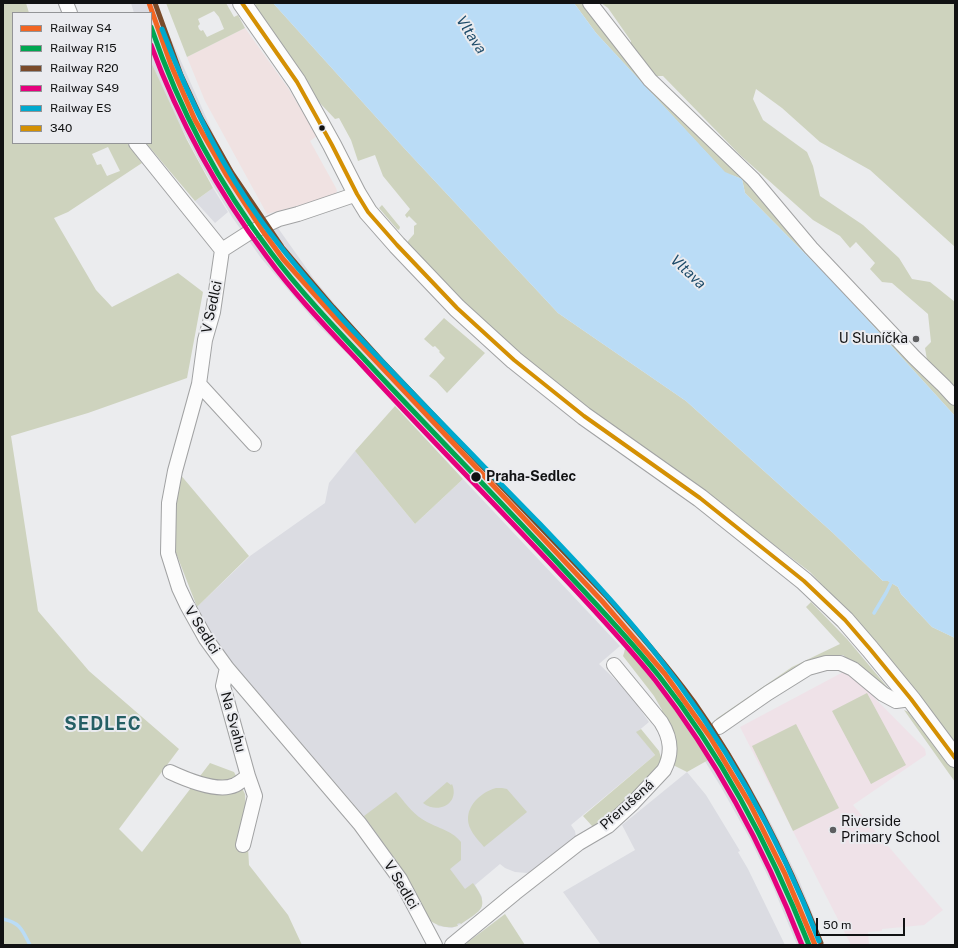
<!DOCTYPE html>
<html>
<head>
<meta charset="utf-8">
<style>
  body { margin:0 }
  #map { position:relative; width:958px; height:948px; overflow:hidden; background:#ebecee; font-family:"Public Sans",sans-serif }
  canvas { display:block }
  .frame { position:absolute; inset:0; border:4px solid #111213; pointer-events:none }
  .legend { position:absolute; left:12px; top:12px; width:140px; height:132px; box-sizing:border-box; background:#eaebef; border:1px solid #939497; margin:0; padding:5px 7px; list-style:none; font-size:12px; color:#111213 }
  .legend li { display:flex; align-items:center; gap:8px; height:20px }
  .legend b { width:20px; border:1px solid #939497 }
  .scale { position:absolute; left:816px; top:918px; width:89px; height:18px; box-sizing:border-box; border:2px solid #111213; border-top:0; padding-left:5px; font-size:12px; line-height:14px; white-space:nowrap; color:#111213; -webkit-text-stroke:3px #eaebef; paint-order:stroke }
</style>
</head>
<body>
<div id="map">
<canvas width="958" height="948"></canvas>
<div class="frame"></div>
<ul class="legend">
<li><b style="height:5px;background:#f26522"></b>Railway S4</li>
<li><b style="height:5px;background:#00a651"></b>Railway R15</li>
<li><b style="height:5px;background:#7a4b2a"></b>Railway R20</li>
<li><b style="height:5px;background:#e5007d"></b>Railway S49</li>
<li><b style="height:5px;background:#00a9ce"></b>Railway ES</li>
<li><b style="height:5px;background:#d49003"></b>340</li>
</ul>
<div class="scale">50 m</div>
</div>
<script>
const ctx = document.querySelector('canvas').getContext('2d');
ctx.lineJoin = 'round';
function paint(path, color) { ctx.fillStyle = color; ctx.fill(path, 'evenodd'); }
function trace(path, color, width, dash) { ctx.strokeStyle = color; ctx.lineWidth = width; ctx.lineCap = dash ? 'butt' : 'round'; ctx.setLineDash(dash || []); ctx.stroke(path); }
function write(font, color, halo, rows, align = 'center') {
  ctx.font = font + ' "Public Sans",sans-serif'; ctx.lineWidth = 4; ctx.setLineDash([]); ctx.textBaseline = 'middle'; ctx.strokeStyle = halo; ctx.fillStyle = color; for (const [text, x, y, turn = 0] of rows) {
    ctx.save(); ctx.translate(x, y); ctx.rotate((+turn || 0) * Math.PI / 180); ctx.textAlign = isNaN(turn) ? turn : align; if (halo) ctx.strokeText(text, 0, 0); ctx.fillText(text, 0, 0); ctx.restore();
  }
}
const commercial = new Path2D(`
  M 245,28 L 288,88 L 317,136 L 310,141 L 336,188 L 337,191 L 334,196 L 267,214 L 205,101 L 187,57 Z`);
const built = new Path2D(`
  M 131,3 L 155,3 L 222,153 L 252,204 L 271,232 L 278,228 L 314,279 L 380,358 L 378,360 L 565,555 L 605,599 L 608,597 L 663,663 L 715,729 L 743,773 L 773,827 L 799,880 L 817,925 L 823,945 L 797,945 L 774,889 L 750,839 L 721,787 L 693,742 L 624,651 L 626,647 L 610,628 L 612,626 L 387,389 L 385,391 L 318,325 L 261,258 L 232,217 L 201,165 L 171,108 L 151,62 L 151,13 L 134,13 Z
  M 213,188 L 228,212 L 215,223 L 195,201 Z
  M 355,451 L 415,524 L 463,479 L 620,646 L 599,664 L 629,693 L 649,722 L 637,732 L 655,755 L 571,825 L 575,831 L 576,837 L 532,871 L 527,873 L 515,872 L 505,868 L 500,864 L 475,885 L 482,897 L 482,906 L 479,911 L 461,924 L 452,928 L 438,926 L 412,888 L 395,859 L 364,816 L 219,647 L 197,607 L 250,556 L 325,503 L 329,483 Z
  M 687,772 L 706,795 L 740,851 L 738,852 L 748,869 L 785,945 L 601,945 L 563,892 L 635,850 L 622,825 Z`);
const education = new Path2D(`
  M 847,670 L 925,749 L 926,755 L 853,805 L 943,910 L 924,925 L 882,929 L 882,931 L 868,932 L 869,945 L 851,945 L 740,727 Z`);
const green = new Path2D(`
  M 3,3 L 26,3 L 29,13 L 13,13 L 13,143 L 127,143 L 142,163 L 68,212 L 54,218 L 96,290 L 112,307 L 178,273 L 203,292 L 187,378 L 88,413 L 11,436 L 38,611 L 89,671 L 179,749 L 119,829 L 142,852 L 210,763 L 234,772 L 245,794 L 249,865 L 288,915 L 302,945 L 3,945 ZM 108,147 L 120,171 L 107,176 L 101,164 L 97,165 L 92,154 Z
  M 166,3 L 226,3 L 234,17 L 238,15 L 245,28 L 187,57 ZM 214,11 L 219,17 L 224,29 L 207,37 L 203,30 L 201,31 L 199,29 L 198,26 L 200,24 L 198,19 Z
  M 256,3 L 273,3 L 404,148 L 558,313 L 686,401 L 832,532 L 883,581 L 888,581 L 898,587 L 901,594 L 932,627 L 955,638 L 955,744 L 861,626 L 810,572 L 690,481 L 599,417 L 562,388 L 513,347 L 466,305 L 408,245 L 408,241 L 414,234 L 414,226 L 417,224 L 409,216 L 407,218 L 405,215 L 410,209 L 383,176 L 375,155 L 358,161 L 351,140 L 339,118 L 335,119 L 317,100 L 255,6 Z
  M 574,3 L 585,3 L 955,402 L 955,416 L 835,284 L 745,193 L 742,179 L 725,173 L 596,33 Z
  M 601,3 L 955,3 L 955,247 L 870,170 L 820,142 L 782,108 L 756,89 L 753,99 L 763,120 L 807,152 L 813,166 L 820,196 L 863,225 L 899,258 L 912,279 L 930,282 L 955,302 L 955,395 L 928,366 L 925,348 L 931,342 L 928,314 L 892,283 L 882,282 L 870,269 L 875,263 L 856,242 L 850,248 L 840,236 L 813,220 L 740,155 L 663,76 L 653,76 L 631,46 L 631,41 L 608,8 Z
  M 151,62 L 187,140 L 213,188 L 195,201 L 146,143 L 151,143 Z
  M 382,205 L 400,227 L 399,230 L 397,229 L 379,208 Z
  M 444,318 L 485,353 L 447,393 L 436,381 L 429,376 L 445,358 L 439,352 L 440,351 L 435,346 L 433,347 L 424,339 Z
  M 395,406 L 463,479 L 415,524 L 355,451 Z
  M 179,473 L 249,556 L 197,607 L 171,540 Z
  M 811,602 L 847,639 L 889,689 L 881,687 L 843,655 L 829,656 L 805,666 L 718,722 L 716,719 L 792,667 L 840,644 L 806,607 Z
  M 626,647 L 685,723 L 710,759 L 687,772 L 673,765 L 661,715 L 662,710 L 654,696 L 623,656 Z
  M 867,693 L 906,765 L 871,784 L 832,711 Z
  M 904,710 L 914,714 L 947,758 L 955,769 L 955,782 Z
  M 796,724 L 839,808 L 793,831 L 752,746 Z
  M 641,729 L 659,751 L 663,764 L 657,772 L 605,821 L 593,827 L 583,816 L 655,755 L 636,732 Z
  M 447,782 L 451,785 L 452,784 C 460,803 439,815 423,803 Z
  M 496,788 L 502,788 L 507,789 L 527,812 L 484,847 C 480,842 474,836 471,830 C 461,811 478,793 496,788 Z
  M 396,792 C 404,801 411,812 422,819 C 435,828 451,829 461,842 L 461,860 L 450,869 L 465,889 L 473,883 C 491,908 481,910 461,924 L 460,923 L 457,924 L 458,926 C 447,929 438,926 429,920 L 395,859 L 364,816 Z
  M 505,914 L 525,945 L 465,945 L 468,942 Z`);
const water = new Path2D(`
  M 273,3 L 574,3 L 596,33 L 725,172 L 742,179 L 745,193 L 835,284 L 955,416 L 955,638 L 932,627 L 901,594 L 898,587 L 888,581 L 883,581 L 832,532 L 686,401 L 558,313 L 404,148 Z`);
const stream = new Path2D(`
  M 874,613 L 886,593 L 891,583
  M 3,919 C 21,923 22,930 30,945`);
const minor = new Path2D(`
  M 66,3 L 70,13
  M 590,3 L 650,80 L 753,179 L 811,248 L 914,357 L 944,386 L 955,398
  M 136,143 L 222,250 L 213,312 L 205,340 L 199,384 L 175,471 L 169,503 L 168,553 L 179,588 L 187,605 L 206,639 L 227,668 L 360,824 L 400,879 L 435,945
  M 222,250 L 247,234 L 279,219 L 298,214 L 357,194
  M 199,384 L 254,444
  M 227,668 L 223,686 L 248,776 L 255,796 L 243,845
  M 719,727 L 768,693 L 808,668 L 826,663 L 840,663 L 853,669 L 883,694 L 896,701 L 911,699
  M 170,772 C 185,779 218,793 235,785 C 239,783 244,779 248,776
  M 452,945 L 515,893 L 579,843 L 608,826 L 633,803 L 664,770 C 673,753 671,738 661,722 L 614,665`);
const major = new Path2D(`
  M 242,3 L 297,82 L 332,145 L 357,194 L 368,212 L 397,245 L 457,308 L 514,360 L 584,416 L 700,498 L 804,581 L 845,620 L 870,649 L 911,699 L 955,758`);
const bus1 = new Path2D(`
  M 242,3 L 297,82 L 332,145 L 357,194 L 368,212 L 397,245 L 457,308 L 514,360 L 584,416 L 700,498 L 804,581 L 845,620 L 870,649 L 911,699 L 955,758`);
const rail1 = new Path2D(`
  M 149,3 L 171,65 L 195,120 L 227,176 L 262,230 L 283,259 L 339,322 L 602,601 L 665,674 L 710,737 L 750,804 L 785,874 L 815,945`);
const rail2 = new Path2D(`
  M 151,27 C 180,111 218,183 272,254 C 300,291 334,327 366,361 C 433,433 501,502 567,573 C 599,607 630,640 659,676 C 723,757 771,849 809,945`);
const rail3 = new Path2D(`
  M 155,3 L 181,75 L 201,118 L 232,173 L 282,247 L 333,307 L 382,361 L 607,597 C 637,631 667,665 694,702 C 747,777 787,858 821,943`);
const rail4 = new Path2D(`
  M 151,45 C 179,121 218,192 267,257 C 294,294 328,329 360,363 C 427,436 497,506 565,579 C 596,612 627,645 655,680 C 718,761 765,850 802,945`);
const rail5 = new Path2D(`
  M 162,29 C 188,97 219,163 262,222 C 288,258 316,290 345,322 C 409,391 475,457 540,524 C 579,565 618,606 653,650 C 723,738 779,836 819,941`);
const markers = [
  [322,128,3.5,"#111213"],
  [916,339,4,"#5d5e60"],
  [476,477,5.5,"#111213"],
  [833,830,4,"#5d5e60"]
];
const streetNames = [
  ["V Sedlci",212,307,-78],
  ["V Sedlci",202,630,58],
  ["Na Svahu",233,722,75],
  ["Přerušená",627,805,-42],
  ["V Sedlci",401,885,59]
];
const poiNames = [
  ["U Sluníčka",908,339],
  ["Riverside",841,822,"left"],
  ["Primary School",841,838,"left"]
];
const stopNames = [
  ["Praha-Sedlec",486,477]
];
const waterNames = [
  ["Vltava",471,35,57],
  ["Vltava",688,272,43]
];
const districtNames = [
  ["SEDLEC",103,724]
];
paint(commercial, '#f0e2e2');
paint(built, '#dbdce2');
paint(education, '#efe2e8');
paint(green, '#ced3be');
paint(water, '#badcf6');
trace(stream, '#badcf6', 3.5);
trace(minor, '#a1a2a3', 16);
trace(major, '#a1a2a3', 20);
trace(minor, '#fcfcfc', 14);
trace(major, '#fcfcfc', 18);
trace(bus1, '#d49003', 4);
trace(rail1, '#f26522', 5);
trace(rail2, '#00a651', 5);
trace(rail3, '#7a4b2a', 5);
trace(rail4, '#e5007d', 5);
trace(rail5, '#00a9ce', 5);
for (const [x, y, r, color] of markers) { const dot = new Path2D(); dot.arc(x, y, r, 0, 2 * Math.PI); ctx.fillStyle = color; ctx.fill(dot); trace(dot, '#eaebef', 1.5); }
write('14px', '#111213', '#eaebef', streetNames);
write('14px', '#111213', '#eaebef', poiNames, 'right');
write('bold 14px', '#111213', '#eaebef', stopNames, 'left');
write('italic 15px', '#1d4b69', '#eaebef', waterNames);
ctx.letterSpacing = '1px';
write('bold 18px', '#255f64', '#eaebef', districtNames);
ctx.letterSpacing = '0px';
</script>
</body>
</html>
